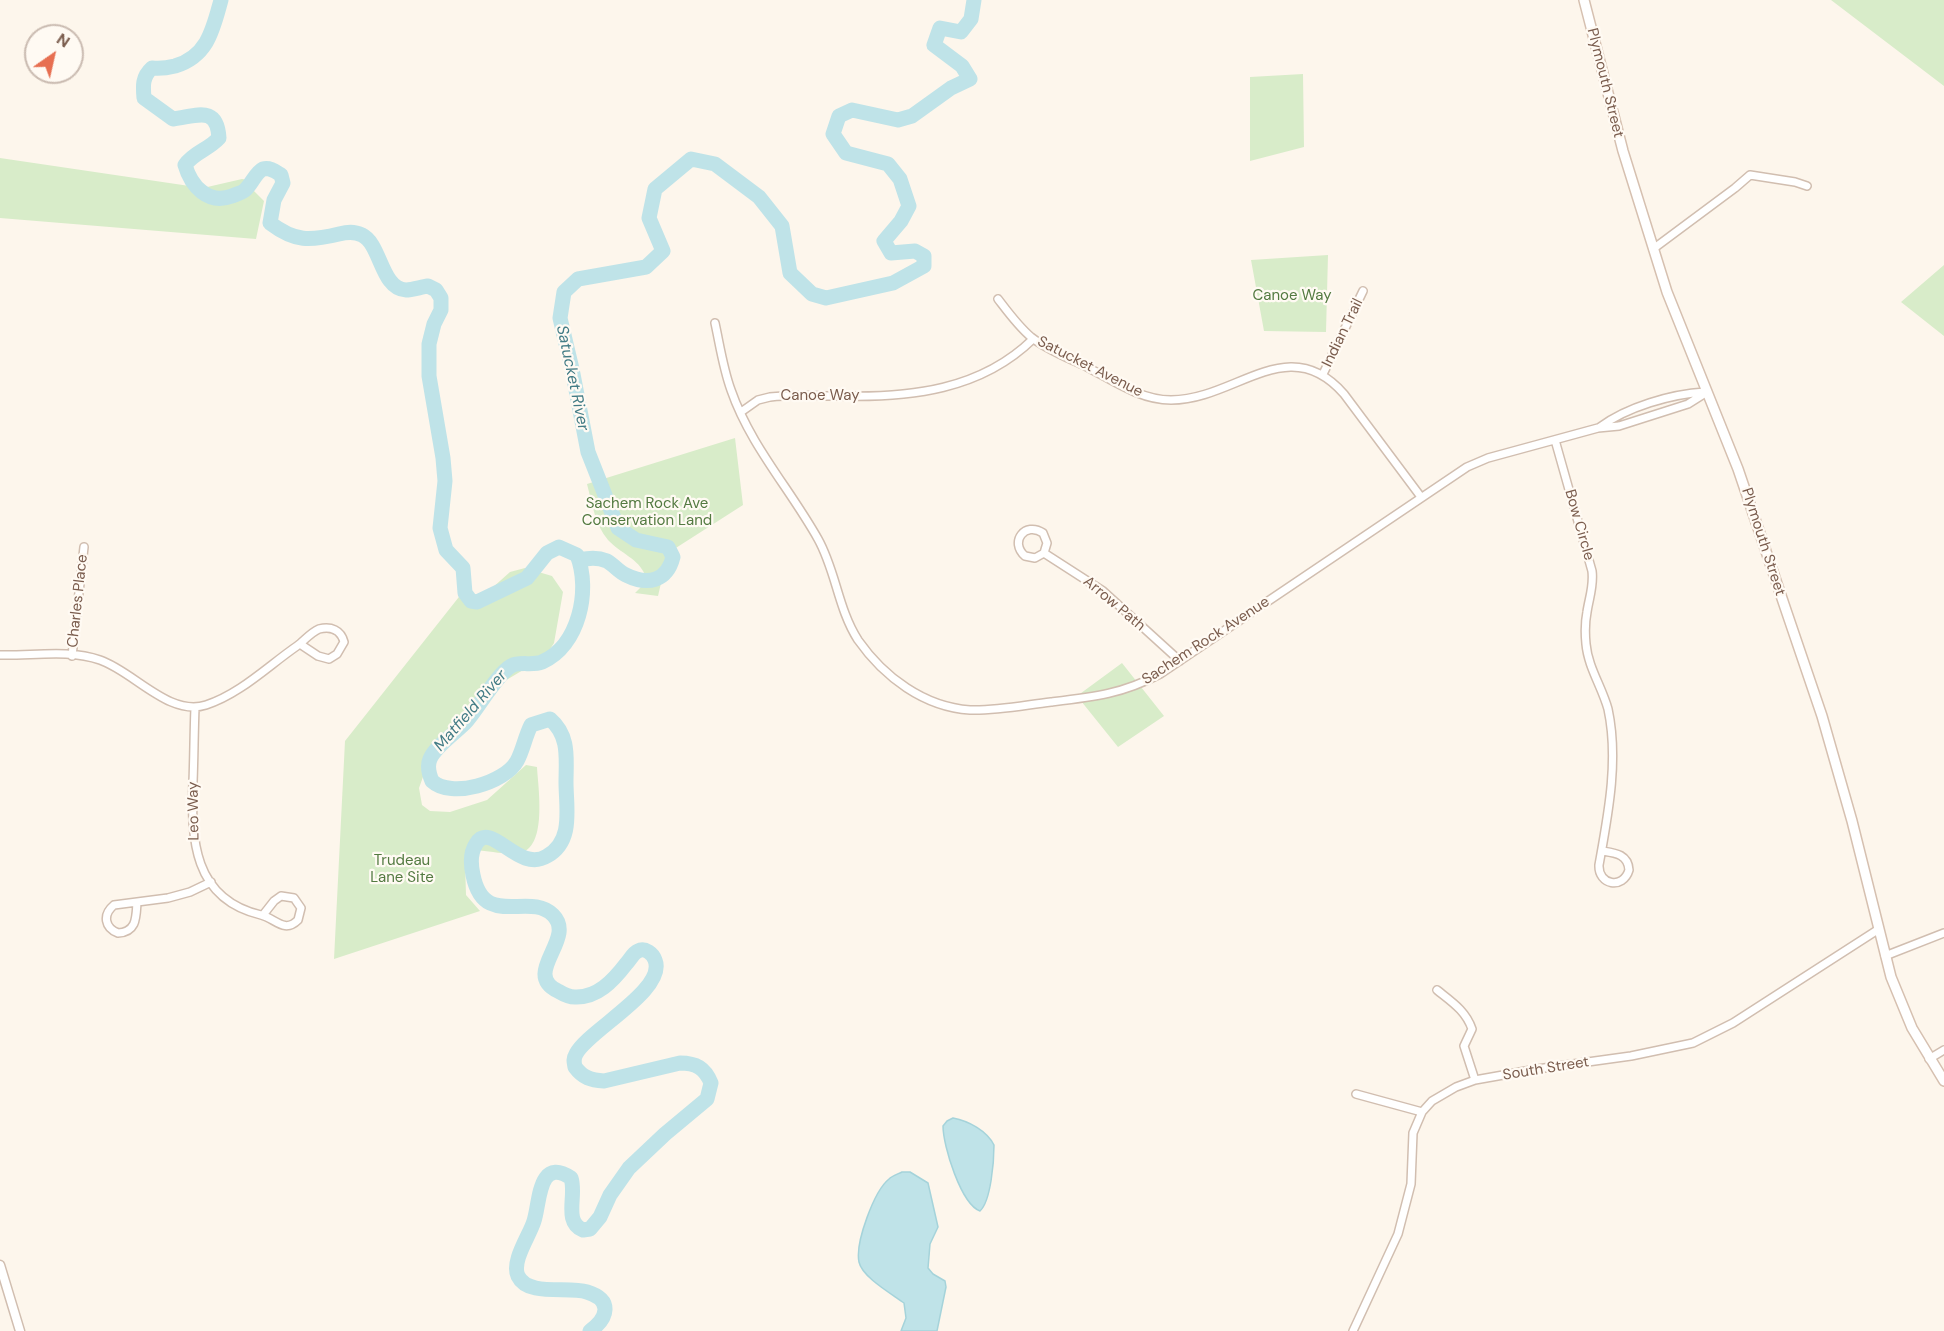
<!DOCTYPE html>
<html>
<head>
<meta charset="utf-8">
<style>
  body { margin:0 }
  #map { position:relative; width:1944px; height:1331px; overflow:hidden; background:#fdf6ec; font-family:"DM Sans",sans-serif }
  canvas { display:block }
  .north { position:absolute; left:24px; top:24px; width:60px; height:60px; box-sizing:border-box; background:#fffaf3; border:2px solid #cabbb1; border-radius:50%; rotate:34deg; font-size:16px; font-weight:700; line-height:24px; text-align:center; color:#7a5c4d }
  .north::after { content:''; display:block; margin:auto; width:21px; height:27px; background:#e76f51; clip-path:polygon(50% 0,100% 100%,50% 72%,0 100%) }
</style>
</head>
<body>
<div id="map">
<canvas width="1944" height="1331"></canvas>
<div class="north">N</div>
</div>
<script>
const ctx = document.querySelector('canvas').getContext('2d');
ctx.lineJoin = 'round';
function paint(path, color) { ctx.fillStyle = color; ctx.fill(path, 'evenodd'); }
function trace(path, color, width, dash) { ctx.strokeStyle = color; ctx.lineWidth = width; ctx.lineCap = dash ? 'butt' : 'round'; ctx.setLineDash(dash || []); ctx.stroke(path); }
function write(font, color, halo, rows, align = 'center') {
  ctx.font = font + ' "DM Sans",sans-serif'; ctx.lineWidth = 4.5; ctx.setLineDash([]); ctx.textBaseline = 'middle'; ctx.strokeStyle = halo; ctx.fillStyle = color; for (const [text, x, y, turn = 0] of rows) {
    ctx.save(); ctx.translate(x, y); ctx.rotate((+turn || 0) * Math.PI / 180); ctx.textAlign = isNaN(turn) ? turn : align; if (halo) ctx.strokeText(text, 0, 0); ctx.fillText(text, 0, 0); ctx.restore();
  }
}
const green = new Path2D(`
  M 1831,0 L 1944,0 L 1944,86 Z
  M 1303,74 L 1304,147 L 1250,161 L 1250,77 Z
  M 0,158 L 203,188 L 242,179 L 248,180 L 253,190 L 264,201 L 256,239 L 0,218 Z
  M 1328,255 L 1326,332 L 1264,331 L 1251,260 Z
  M 1944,265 L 1944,336 L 1901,302 Z
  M 735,438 L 743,505 L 668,553 L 658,596 L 635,593 L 641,587 L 645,575 C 639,559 620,553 608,540 C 595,525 592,503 587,484 Z
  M 525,568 L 552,576 L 563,592 L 554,643 L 545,657 L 503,682 L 464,712 L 428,763 L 419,788 L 422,805 L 430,811 L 450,812 L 487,800 L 526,765 L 537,767 C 538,787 548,849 519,853 C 506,855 489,851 476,850 L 465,861 L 466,895 L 480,911 L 334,959 L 345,741 L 466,588 L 473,596 L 482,597 L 510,572 Z
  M 1122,663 L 1164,716 L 1118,747 L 1077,696 Z`);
const water = new Path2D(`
  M 953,1118 C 969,1121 987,1131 994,1145 C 994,1161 991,1201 980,1211 C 961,1204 943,1146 943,1126 L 947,1121 Z
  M 902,1172 L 910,1172 L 928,1183 L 938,1227 L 930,1244 L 928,1268 L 933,1274 L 945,1281 L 946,1287 L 937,1331 L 901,1331 L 906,1318 L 904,1303 C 892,1294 862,1277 859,1262 C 855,1243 874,1191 889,1179 C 892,1176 898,1174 902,1172 Z`);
const river = new Path2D(`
  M 221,0 C 213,29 208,56 175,66 C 167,68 161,69 152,68 C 142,77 143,86 144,98 L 173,119 C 197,116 217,105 219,138 C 208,150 194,152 185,165 C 191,186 208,205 232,196 C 236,194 242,193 245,190 C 252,184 255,173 263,169 C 270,167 276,172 281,175 L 283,183 L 274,200 L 270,223 C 295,242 310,241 339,234 C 347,232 354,231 362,235 C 381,244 381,289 406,290 C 412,290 421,287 428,286 L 436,290 L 441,298 L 441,310 L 434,324 L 429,344 L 429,376 L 443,458 L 445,481 L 440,528 L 446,550 L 463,568 L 465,593 L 471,601 L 477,602 L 527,578 L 547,553 L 559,547 L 577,555 C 591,590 579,646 542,662 C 532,666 520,661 511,666 C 496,675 478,709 465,723 C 455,733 435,747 430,759 C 427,766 429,774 432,781 C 451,799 505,783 517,761 C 523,750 525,737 531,725 L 550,719 C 570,736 566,759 566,782 C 566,808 574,841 547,856 C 518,874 491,819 476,844 C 470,853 471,866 473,875 C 484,930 529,891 553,915 C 577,939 521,973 558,991 C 563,994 569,997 575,997 C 597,998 613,981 626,964 C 630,960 633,953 638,951 C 645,947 653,954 655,960 C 667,990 587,1031 576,1054 C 573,1059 574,1062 575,1067 C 583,1078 591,1080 604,1081 L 680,1063 C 696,1063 705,1068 711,1083 L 707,1099 L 665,1134 L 629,1168 L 610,1195 L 600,1217 L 590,1229 L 583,1230 C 563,1222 577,1195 571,1178 C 538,1156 540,1203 534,1221 C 530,1235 511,1261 518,1276 C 528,1297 568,1286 587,1292 C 613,1300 608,1318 590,1331
  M 579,560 C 589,558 597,557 607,561 C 614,565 619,572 626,575 C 648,586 667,581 673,557 L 668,547 L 636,540 L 618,528 L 588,452 L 572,369 L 560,318 L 564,292 L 578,279 L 646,267 L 663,251 L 649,218 L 655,189 L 691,159 L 715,164 L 759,197 L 782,226 L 790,273 L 812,294 L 826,298 L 893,283 L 924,266 L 924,256 L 915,251 L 891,253 L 884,241 L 901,221 L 909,206 L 900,179 L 888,164 L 846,153 L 833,134 L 839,116 L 852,110 L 898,120 L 912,116 L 951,88 L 970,79 L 962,66 L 934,45 L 940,28 L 961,32 L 971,19 L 974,0`);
const minor = new Path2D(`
  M 1653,249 L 1735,188 L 1750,175 L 1795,182 L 1807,186
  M 998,299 C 1008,312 1018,326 1031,337 C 1046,349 1066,357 1083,365 C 1111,379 1139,400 1171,400 C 1236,400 1288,330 1344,394 L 1421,497
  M 715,323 C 720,346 723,368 731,390 C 750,445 790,489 818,539 C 836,571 838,609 858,640 C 884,677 924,707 970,710 C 997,711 1025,705 1051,702 C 1094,697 1122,694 1160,674 L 1467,467 L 1488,458 L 1598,428 L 1619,426 L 1688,404 L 1707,392
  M 1323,374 L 1363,291
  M 741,412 L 758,400 L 770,397 C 793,394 816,396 839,396 C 910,398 981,390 1033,339
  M 1600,427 C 1627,407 1671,394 1705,392
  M 1555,440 L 1592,571 C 1594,586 1589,598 1587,612 C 1585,622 1585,634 1586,644 C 1588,667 1602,687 1608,709 C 1619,760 1608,815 1599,865 C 1598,885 1623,890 1629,870 C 1628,854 1615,853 1602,851
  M 1044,553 L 1035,558 L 1025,556 C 1009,542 1025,521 1043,533 L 1047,543 L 1044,553 L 1103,591 L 1180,661
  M 0,655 C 32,656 69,649 100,660 C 133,671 169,717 206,705 C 240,694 268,666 297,646 C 304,641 310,633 319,629 C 331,626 341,630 344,642 L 337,654 L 329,659 L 318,656 L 300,644
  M 72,656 L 84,547
  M 195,708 C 194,732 194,757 193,782 C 191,839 193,899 261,915 C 275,918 284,934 298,920 L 301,908 L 294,898 L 281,896 L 274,901 L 263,915
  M 137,902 C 136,917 137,932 118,933 C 105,928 102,915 114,905 L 168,898 L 190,892 L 211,882
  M 1885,956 L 1944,933
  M 1437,990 C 1452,1002 1466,1011 1472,1029 L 1464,1046 L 1475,1080
  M 1929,1059 L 1944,1050
  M 1356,1094 L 1422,1112
  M 1353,1331 L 1398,1234 L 1411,1184 L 1413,1133 L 1422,1112 L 1432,1101 L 1456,1087 L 1475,1080 L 1537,1069 L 1631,1056 L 1693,1043 L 1733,1023 L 1879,929`);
const tertiary = new Path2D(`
  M 0,1265 L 20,1331`);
const secondary = new Path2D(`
  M 1584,0 L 1623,151 L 1667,292 L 1738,469 L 1822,716 L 1852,821 L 1891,977 L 1912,1028 L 1944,1081`);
const streetNames = [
  ["Plymouth Street",1605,83,76],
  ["Indian Trail",1343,333,-64],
  ["Satucket Avenue",1090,367,27],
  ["Canoe Way",820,396],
  ["Bow Circle",1579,525,74],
  ["Plymouth Street",1763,542,72],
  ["Charles Place",78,601,-84],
  ["Arrow Path",1114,604,40],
  ["Sachem Rock Avenue",1206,641,-33],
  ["Leo Way",194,811,-91],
  ["South Street",1546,1069,-9]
];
const parkNames = [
  ["Canoe Way",1292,296],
  ["Sachem Rock Ave",647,504],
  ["Conservation Land",647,521],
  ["Trudeau",402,861],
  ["Lane Site",402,878]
];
const waterNames = [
  ["Satucket River",572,378,78],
  ["Matfield River",471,711,-49]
];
paint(green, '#d8ecc9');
paint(water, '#bfe3e8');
trace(water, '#a5d3da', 1.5);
trace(river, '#bfe3e8', 15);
trace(minor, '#d1beb0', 10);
trace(tertiary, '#d1beb0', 11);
trace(secondary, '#d6c0b0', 12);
trace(minor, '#fff', 7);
trace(tertiary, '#fff', 8);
trace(secondary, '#fff', 9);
write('15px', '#7a5c4d', '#fffaf3', streetNames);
write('15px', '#537a41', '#fffaf3', parkNames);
write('italic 16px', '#437c86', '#fffaf3', waterNames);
</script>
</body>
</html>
